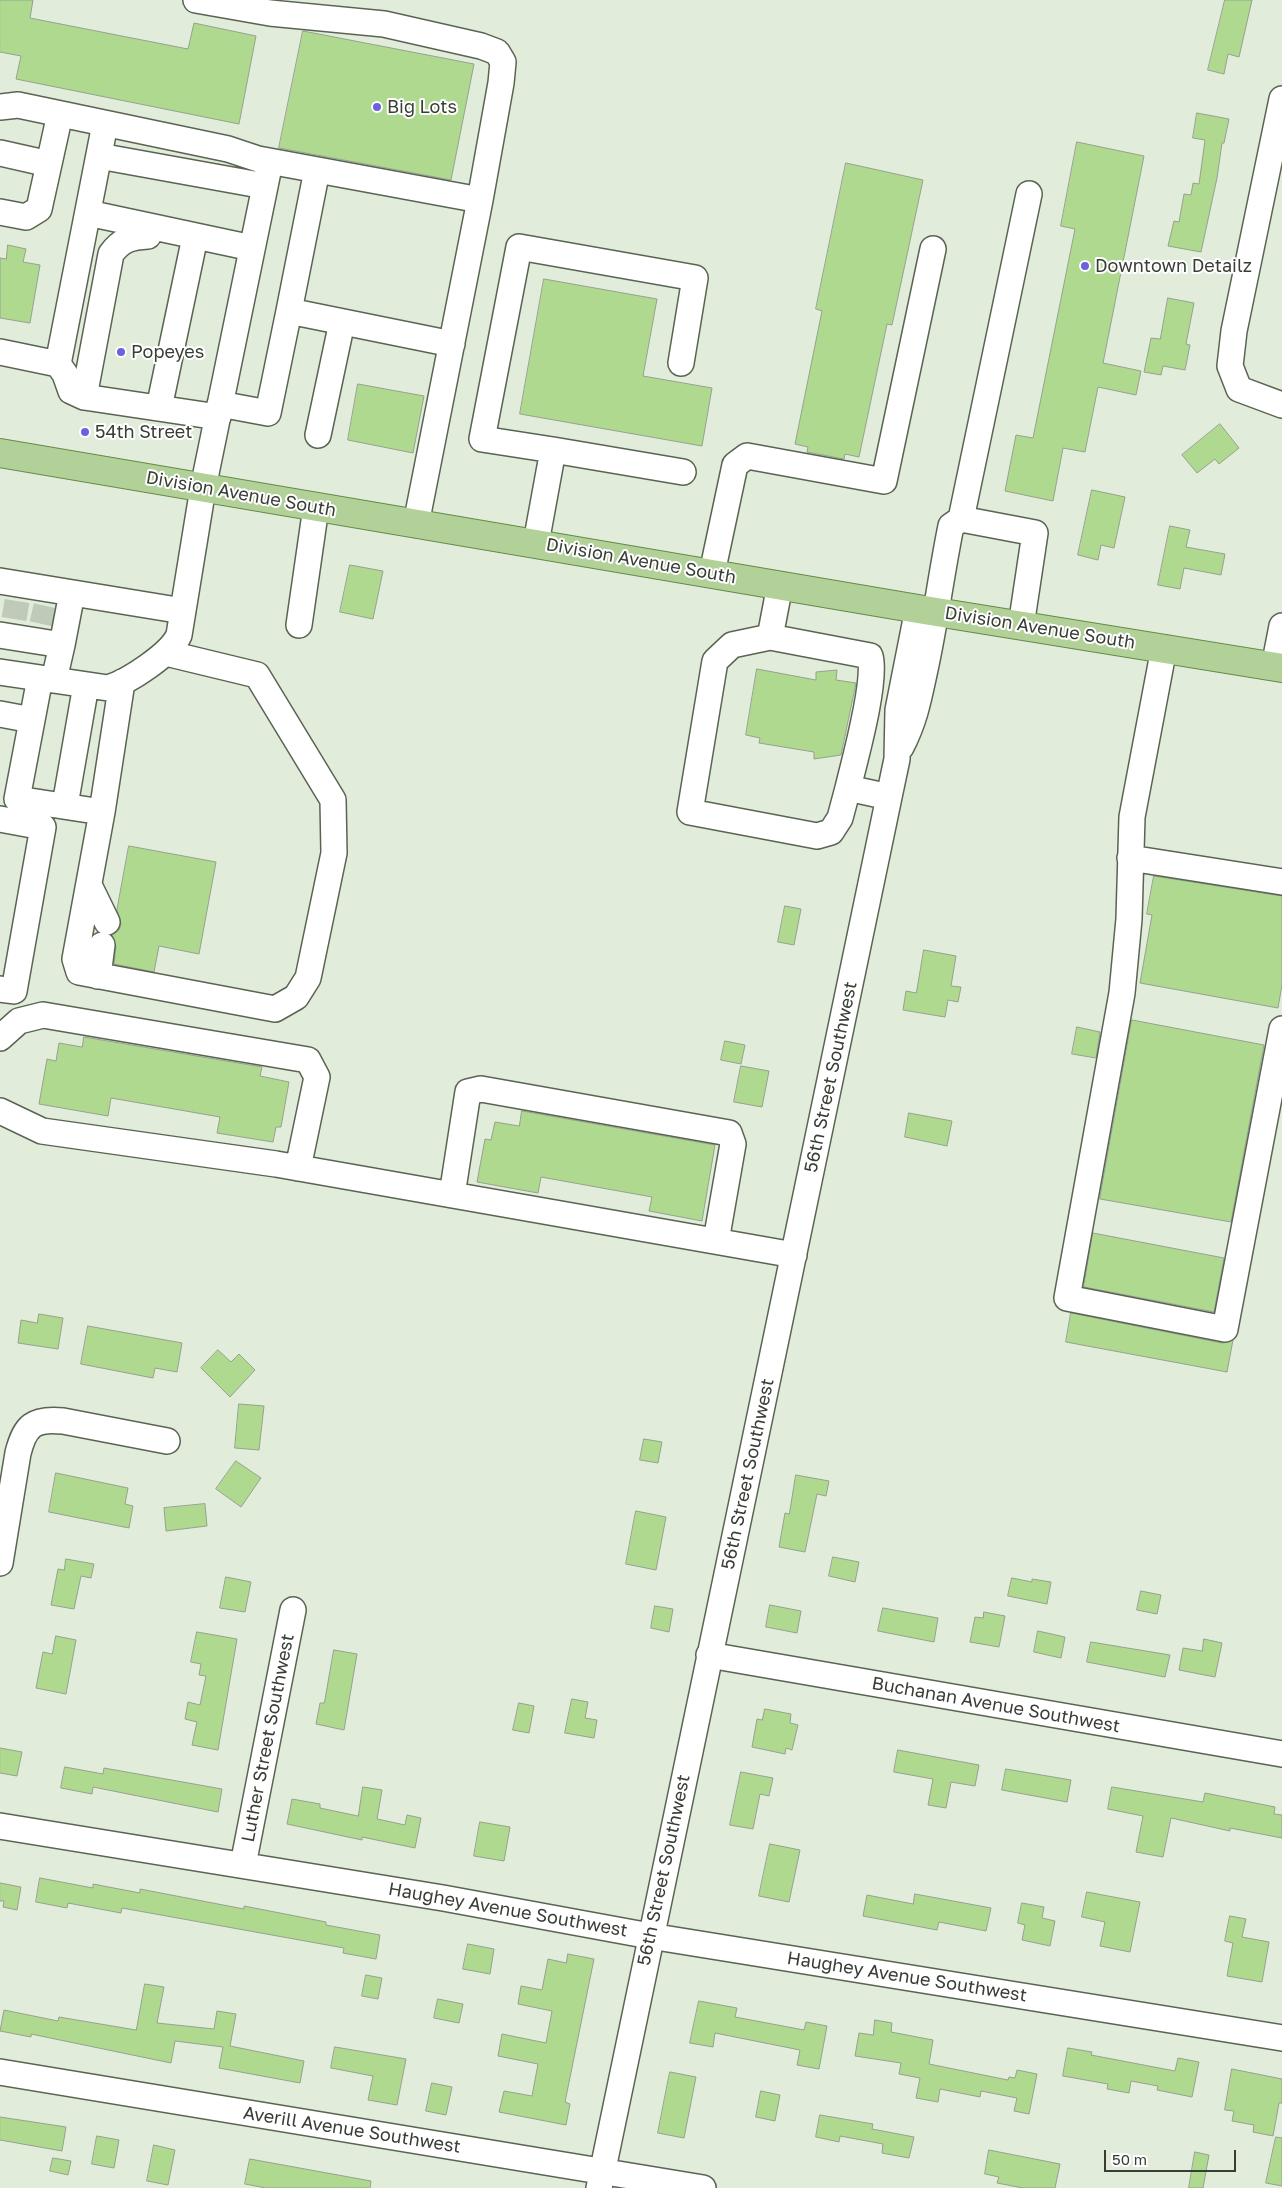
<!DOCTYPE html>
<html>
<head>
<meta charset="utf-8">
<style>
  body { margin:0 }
  #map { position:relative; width:1282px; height:2188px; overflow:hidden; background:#e1edda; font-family:"Golos Text",sans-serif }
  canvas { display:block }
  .scale { position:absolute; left:1104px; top:2150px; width:132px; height:22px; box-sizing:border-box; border:2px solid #383d35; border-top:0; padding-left:6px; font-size:15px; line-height:18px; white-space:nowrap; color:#383d35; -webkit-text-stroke:4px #fff; paint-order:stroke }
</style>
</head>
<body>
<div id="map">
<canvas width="1282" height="2188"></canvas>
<div class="scale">50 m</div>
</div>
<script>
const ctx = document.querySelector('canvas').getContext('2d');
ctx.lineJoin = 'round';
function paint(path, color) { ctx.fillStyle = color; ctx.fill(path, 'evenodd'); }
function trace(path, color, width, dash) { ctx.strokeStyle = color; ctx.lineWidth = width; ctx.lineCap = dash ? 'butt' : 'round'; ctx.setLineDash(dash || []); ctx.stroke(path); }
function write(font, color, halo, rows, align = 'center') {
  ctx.font = font + ' "Golos Text",sans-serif'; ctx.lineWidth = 4; ctx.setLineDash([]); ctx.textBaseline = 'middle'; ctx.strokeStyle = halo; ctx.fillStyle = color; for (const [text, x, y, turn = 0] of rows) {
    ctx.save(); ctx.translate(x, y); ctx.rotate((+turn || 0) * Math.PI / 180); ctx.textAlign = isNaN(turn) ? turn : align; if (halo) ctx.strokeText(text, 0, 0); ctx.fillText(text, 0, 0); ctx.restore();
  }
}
const building = new Path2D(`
  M 0,0 L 33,0 L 30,18 L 188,49 L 194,23 L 256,36 L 239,124 L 16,79 L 21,56 L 0,52 Z
  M 1225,0 L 1252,0 L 1239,57 L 1228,54 L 1224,74 L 1208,70 Z
  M 303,31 L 474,64 L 451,180 L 279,148 Z
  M 1197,113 L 1229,119 L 1224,143 L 1222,143 L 1217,178 L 1201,252 L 1168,246 L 1174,221 L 1179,222 L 1184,194 L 1191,195 L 1193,183 L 1199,184 L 1205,140 L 1193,138 Z
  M 1077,142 L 1144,156 L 1103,363 L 1141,371 L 1136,395 L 1098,387 L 1085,452 L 1063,448 L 1053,501 L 1005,491 L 1016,435 L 1033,438 L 1075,229 L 1061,226 Z
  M 846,163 L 923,180 L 892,325 L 887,324 L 859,457 L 845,454 L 844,459 L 807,452 L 808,447 L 795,444 L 822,311 L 816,309 Z
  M 8,245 L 26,249 L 23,262 L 40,265 L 30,323 L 0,318 L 0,258 L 6,259 Z
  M 544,279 L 657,299 L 643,376 L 712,388 L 702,446 L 520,414 Z
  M 1168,298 L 1194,303 L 1186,344 L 1190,345 L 1185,370 L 1163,366 L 1161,375 L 1144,372 L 1151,338 L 1160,339 Z
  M 358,384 L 424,396 L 413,453 L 348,440 Z
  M 1220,424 L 1239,448 L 1219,464 L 1215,459 L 1197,473 L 1182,455 Z
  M 1092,490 L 1125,497 L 1114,548 L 1101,545 L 1098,560 L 1078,555 Z
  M 1170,526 L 1190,530 L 1186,547 L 1225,554 L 1221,575 L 1184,568 L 1180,589 L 1158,585 Z
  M 350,565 L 383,571 L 373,619 L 340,612 Z
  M 757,669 L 816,680 L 816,672 L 837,670 L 836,680 L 856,683 L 841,755 L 814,759 L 814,752 L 759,743 L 760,738 L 746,735 Z
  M 129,846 L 216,862 L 199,954 L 159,946 L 154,972 L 114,964 L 116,946 L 112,935 L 119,930 L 121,924 L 117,910 Z
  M 1154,876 L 1282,896 L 1282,985 L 1278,1008 L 1140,983 L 1152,915 L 1147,914 Z
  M 785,906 L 801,909 L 794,945 L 778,942 Z
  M 924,950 L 956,956 L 951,986 L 961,987 L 958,1002 L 948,1000 L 945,1017 L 903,1010 L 906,991 L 916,993 Z
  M 1132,1020 L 1264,1045 L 1231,1222 L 1100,1199 Z
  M 1077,1027 L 1100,1032 L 1096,1058 L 1072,1054 Z
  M 84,1037 L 262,1067 L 260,1076 L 289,1082 L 281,1127 L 276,1127 L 273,1142 L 217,1133 L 220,1117 L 111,1098 L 108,1116 L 39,1104 L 47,1059 L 56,1061 L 59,1043 L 82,1047 Z
  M 725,1041 L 745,1045 L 741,1064 L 721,1060 Z
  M 741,1066 L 769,1071 L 762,1107 L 734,1102 Z
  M 522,1111 L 715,1145 L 702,1221 L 649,1211 L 652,1197 L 541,1177 L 538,1193 L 477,1182 L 485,1139 L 491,1140 L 495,1122 L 519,1126 Z
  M 909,1113 L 952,1121 L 947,1146 L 905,1137 Z
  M 1093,1233 L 1224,1258 L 1214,1312 L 1084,1287 Z
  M 1071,1313 L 1222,1343 L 1233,1340 L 1227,1372 L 1066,1342 Z
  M 39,1314 L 63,1318 L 58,1349 L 18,1343 L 21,1320 L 37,1323 Z
  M 88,1326 L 182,1343 L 177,1372 L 155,1368 L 153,1378 L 81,1364 Z
  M 218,1350 L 231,1362 L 239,1354 L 255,1370 L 230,1397 L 201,1368 Z
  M 239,1404 L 264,1406 L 259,1450 L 235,1448 Z
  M 644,1439 L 662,1442 L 658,1463 L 640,1460 Z
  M 236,1461 L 261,1478 L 241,1507 L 216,1489 Z
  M 56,1473 L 128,1488 L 125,1504 L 133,1506 L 129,1528 L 49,1512 Z
  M 796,1475 L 829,1481 L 826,1496 L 817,1494 L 805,1552 L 779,1547 L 785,1513 L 789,1514 Z
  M 205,1504 L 207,1526 L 166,1531 L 164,1508 Z
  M 636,1511 L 666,1517 L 656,1570 L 626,1564 Z
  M 833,1557 L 859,1562 L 855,1582 L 829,1576 Z
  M 66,1559 L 94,1564 L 91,1578 L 81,1576 L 74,1609 L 51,1605 L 58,1569 L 64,1570 Z
  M 226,1577 L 251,1582 L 245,1612 L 220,1608 Z
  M 1012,1578 L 1032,1582 L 1032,1579 L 1051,1582 L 1047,1604 L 1008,1596 Z
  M 1141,1591 L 1161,1595 L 1157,1614 L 1137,1610 Z
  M 770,1605 L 801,1611 L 797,1633 L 766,1627 Z
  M 655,1606 L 673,1609 L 669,1632 L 651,1628 Z
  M 883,1608 L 938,1618 L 934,1642 L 878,1631 Z
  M 984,1612 L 1005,1616 L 999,1647 L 970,1642 L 975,1617 L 983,1618 Z
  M 1038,1631 L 1065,1637 L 1061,1658 L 1034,1652 Z
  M 197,1632 L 237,1639 L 218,1750 L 192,1745 L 197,1722 L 185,1719 L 188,1702 L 200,1705 L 206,1676 L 199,1675 L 201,1664 L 191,1662 Z
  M 56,1636 L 76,1640 L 66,1694 L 36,1688 L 43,1652 L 52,1654 Z
  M 1204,1639 L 1222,1643 L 1215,1677 L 1179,1670 L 1183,1648 L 1202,1651 Z
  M 1091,1642 L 1170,1655 L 1165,1677 L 1087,1662 Z
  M 334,1650 L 357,1654 L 344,1730 L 316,1724 L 320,1703 L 324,1703 Z
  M 572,1699 L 588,1702 L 585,1718 L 597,1720 L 594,1738 L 565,1733 Z
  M 519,1703 L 534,1706 L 529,1733 L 513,1730 Z
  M 765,1709 L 791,1714 L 790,1723 L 798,1725 L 792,1750 L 786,1748 L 785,1754 L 752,1747 L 757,1719 L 762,1720 Z
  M 0,1748 L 22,1752 L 17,1776 L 0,1773 Z
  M 898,1750 L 979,1765 L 975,1786 L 951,1782 L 946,1808 L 928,1805 L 933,1779 L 894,1772 Z
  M 65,1767 L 103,1774 L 104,1768 L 222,1789 L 218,1812 L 93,1787 L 92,1794 L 61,1788 Z
  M 1006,1769 L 1071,1780 L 1067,1802 L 1002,1790 Z
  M 741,1772 L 773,1778 L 769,1796 L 760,1794 L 753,1829 L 730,1825 Z
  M 363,1787 L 382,1790 L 377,1819 L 405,1825 L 407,1815 L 421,1818 L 415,1848 L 362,1837 L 362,1840 L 287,1824 L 292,1799 L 320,1804 L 320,1808 L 358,1816 Z
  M 1112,1787 L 1203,1802 L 1205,1793 L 1275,1807 L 1274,1814 L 1282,1815 L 1282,1838 L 1230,1828 L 1230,1831 L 1171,1818 L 1163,1857 L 1136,1852 L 1143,1816 L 1108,1809 Z
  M 480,1822 L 510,1827 L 504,1861 L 474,1856 Z
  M 770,1844 L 800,1850 L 789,1902 L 759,1896 Z
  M 40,1878 L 93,1888 L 93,1884 L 140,1893 L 140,1889 L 244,1909 L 244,1906 L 326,1922 L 326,1925 L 380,1935 L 376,1959 L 343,1953 L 344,1948 L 122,1908 L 121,1913 L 68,1903 L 67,1908 L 36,1902 Z
  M 0,1883 L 21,1887 L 17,1910 L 3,1907 L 4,1901 L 0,1901 Z
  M 1087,1892 L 1140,1902 L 1130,1952 L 1100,1946 L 1105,1922 L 1082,1917 Z
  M 915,1894 L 991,1908 L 986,1931 L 939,1922 L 937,1930 L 863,1916 L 867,1895 L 913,1904 Z
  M 1022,1903 L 1044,1907 L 1042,1918 L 1055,1921 L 1050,1946 L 1022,1940 L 1025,1925 L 1018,1923 Z
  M 1230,1916 L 1246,1919 L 1242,1937 L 1269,1942 L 1262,1982 L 1227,1976 L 1233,1943 L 1225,1941 Z
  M 468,1944 L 494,1949 L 490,1974 L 463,1969 Z
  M 568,1954 L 594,1959 L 565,2102 L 570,2104 L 566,2125 L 499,2112 L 504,2091 L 532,2096 L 538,2064 L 498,2056 L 502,2034 L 546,2043 L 552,2011 L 518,2004 L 521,1986 L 542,1990 L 548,1959 L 566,1963 Z
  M 366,1975 L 382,1978 L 378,1999 L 362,1996 Z
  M 145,1984 L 164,1987 L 157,2023 L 214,2029 L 217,2011 L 236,2014 L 230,2046 L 304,2061 L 300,2083 L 219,2068 L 223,2047 L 175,2041 L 171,2063 L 31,2034 L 31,2037 L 0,2031 L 4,2010 L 58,2021 L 59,2017 L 136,2030 Z
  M 438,1999 L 463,2004 L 459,2023 L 434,2018 Z
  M 699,2001 L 737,2008 L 735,2017 L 804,2030 L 806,2022 L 827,2026 L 819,2069 L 797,2065 L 800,2050 L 715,2033 L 713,2047 L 690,2043 Z
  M 875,2020 L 892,2023 L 891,2032 L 933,2040 L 929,2064 L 1008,2080 L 1009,2077 L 1015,2078 L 1017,2070 L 1037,2074 L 1029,2114 L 1014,2111 L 1017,2098 L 981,2091 L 980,2097 L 940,2089 L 938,2102 L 916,2098 L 920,2078 L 899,2074 L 901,2063 L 855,2056 L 859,2033 L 873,2035 Z
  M 335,2047 L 406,2059 L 397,2105 L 368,2100 L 373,2076 L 331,2068 Z
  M 1068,2048 L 1092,2052 L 1091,2055 L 1175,2071 L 1178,2058 L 1199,2062 L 1192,2097 L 1157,2090 L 1158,2086 L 1131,2081 L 1129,2093 L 1107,2089 L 1108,2084 L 1063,2076 Z
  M 1232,2069 L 1282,2079 L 1282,2103 L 1279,2103 L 1273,2136 L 1253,2132 L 1254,2125 L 1232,2121 L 1234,2111 L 1225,2110 Z
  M 670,2072 L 696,2077 L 684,2138 L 658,2133 Z
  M 432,2083 L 452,2087 L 446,2115 L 426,2111 Z
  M 761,2091 L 780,2095 L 775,2121 L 756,2117 Z
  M 820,2115 L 873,2124 L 872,2129 L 914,2137 L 909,2158 L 882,2153 L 883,2144 L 840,2136 L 839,2142 L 816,2137 Z
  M 0,2117 L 66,2127 L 62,2151 L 0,2140 Z
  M 97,2136 L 119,2140 L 114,2168 L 92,2164 Z
  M 1276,2137 L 1282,2138 L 1282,2186 L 1266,2183 Z
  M 154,2145 L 175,2150 L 168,2185 L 147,2181 Z
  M 989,2150 L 1060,2164 L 1055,2188 L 1023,2188 L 997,2183 L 999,2177 L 985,2174 Z
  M 1195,2152 L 1209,2155 L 1203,2188 L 1189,2188 Z
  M 53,2158 L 71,2161 L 68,2175 L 50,2171 Z
  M 250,2159 L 371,2181 L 370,2188 L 266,2188 L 245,2184 Z`);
const minorTunnel = new Path2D(`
  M 14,619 L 17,601
  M 42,624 L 46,606`);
const minor = new Path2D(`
  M 196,0 L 270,13 L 384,24 L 481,46 L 497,52 L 503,62 L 501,83 L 480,200
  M 1282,99 L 1234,331 L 1230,366 L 1239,389 L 1282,405
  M 0,107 L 18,105 L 228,149 L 258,159 L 480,200 L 416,524
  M 0,153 L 49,164
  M 99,156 L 265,186
  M 317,170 L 289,311 L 452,344
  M 0,212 L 26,217 L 39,209 L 60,114
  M 88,213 L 252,248
  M 0,352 L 58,364 L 65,374 L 71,391 L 84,397 L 218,417
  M 58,364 L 105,124
  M 84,397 L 111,254 C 121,240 130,237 148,236 L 150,227
  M 220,404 L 268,413 L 289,311
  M 159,408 L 195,237
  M 318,435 L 342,322
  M 553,450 L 683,472
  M 961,519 L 1029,194
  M 536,543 L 553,450 L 482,439 L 519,247 L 695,278 L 681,363
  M 712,573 L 735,465 L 747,456 L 884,481 L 933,249
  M 0,581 L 183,611
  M 780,585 L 770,637 L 732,645 L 715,661 L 690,812 L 817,836 L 831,832 L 840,818 L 848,788 L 889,797
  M 299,625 L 316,507
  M 0,635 L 62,645 L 54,680
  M 770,637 L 870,656 C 877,681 855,759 848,788
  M 62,645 L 72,593
  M 1164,648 L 1132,817 L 1129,919 L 1122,993 L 1067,1298 L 1225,1329 L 1282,1029
  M 1274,667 L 1282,626
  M 0,672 L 108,688 C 128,682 171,654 179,635 L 203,488 L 270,162
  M 40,678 L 17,799 L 102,812
  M 122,682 L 102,812 L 75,959 L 79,972 L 275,1009 L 296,997 L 308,978 L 334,853 L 333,800 L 257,675 L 166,653
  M 0,714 L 32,720
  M 901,747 C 914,722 918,702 924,674 C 935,625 941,575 951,526 L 961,519 L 1035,533 L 1021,626
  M 65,805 L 86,685
  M 0,819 L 43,827 L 14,991 L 0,989
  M 1130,858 L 1282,882
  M 89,885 L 107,922
  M 98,976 L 102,945
  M 0,1038 L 19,1021 L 43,1015 L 308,1060 L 317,1077 L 298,1168
  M 0,1111 L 42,1131 L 276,1164 L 794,1255
  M 452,1195 L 468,1092 L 481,1089 L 729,1133 L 733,1144 L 716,1241
  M 0,1563 L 18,1453 C 25,1426 33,1418 63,1421 L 167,1441
  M 709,1655 L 1282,1754
  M 0,1826 L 443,1898 L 650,1936 L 1282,2038
  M 243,1865 L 293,1610
  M 0,2072 L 703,2188
  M 599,2188 L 889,797 L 897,759 L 898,710 L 918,609`);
const major = new Path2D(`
  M 0,453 L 918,609 L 1282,668`);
const markers = [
  [377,107,5,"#6c62dc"],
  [1085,266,5,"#6c62dc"],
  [121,352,5,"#6c62dc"],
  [85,432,5,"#6c62dc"]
];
const poiNames = [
  ["Big Lots",387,107],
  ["Downtown Detailz",1095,266],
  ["Popeyes",131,352],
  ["54th Street",95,432]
];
const streetNames = [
  ["Division Avenue South",241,494,10],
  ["Division Avenue South",641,561,10],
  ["Division Avenue South",1040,628,9],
  ["56th Street Southwest",831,1077,-78],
  ["56th Street Southwest",748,1474,-78],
  ["Buchanan Avenue Southwest",996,1705,10],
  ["Luther Street Southwest",268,1738,-79],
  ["56th Street Southwest",664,1870,-78],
  ["Haughey Avenue Southwest",508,1910,10],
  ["Haughey Avenue Southwest",907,1977,9],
  ["Averill Avenue Southwest",352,2130,9]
];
paint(building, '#aed98f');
trace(building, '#96a18f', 1);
trace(minorTunnel, '#bfcab9', 25, [25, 12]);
trace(minor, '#5a6453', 28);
trace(major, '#668948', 30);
trace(minor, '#fff', 25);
trace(major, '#b2d198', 28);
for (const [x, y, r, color] of markers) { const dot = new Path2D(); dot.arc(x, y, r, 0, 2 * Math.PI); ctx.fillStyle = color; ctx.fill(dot); trace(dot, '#fff', 2); }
write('18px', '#383d35', '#fff', poiNames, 'left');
write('18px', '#383d35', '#fff', streetNames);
</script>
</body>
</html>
